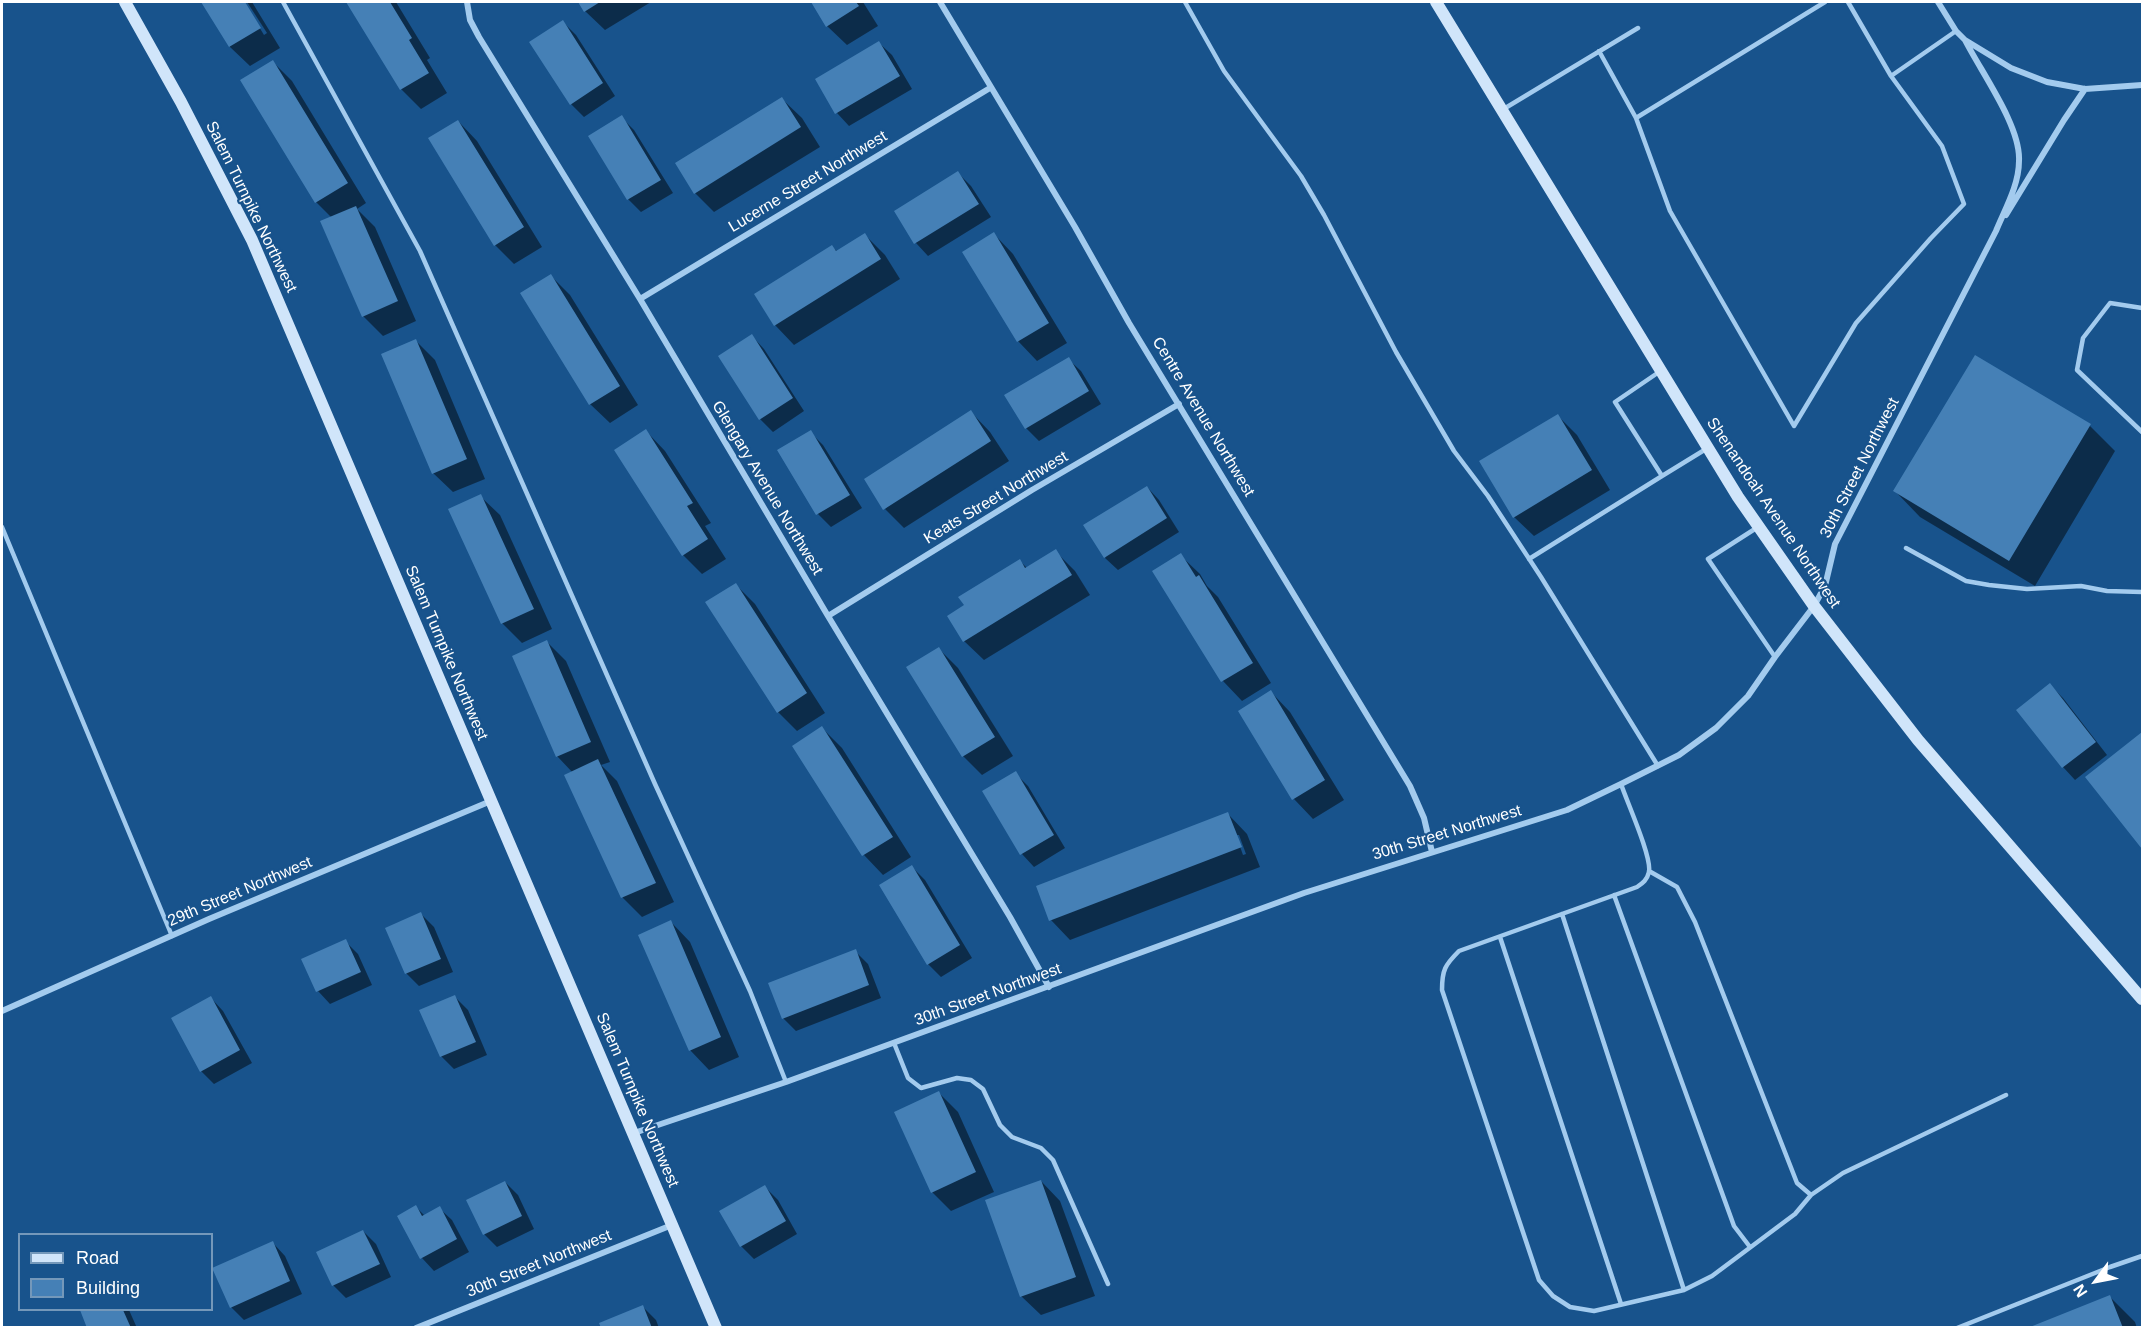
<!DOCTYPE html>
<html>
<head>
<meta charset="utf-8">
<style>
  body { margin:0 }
  #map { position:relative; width:2144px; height:1329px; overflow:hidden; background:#18538c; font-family:Helvetica,sans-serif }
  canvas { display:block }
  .frame { position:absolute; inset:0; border:3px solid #fff; pointer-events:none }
  .legend { position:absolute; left:18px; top:1233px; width:195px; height:78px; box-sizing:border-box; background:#18538c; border:2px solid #7498ba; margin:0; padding:8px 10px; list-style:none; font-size:18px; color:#fff }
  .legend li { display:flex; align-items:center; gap:12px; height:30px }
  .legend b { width:30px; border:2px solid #7498ba }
  .north { position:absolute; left:2066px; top:1251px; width:60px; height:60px; -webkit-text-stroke:4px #18538c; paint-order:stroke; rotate:238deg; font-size:16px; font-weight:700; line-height:24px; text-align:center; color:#fff }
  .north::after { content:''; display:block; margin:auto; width:21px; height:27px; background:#fff; clip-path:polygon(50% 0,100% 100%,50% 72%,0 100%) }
</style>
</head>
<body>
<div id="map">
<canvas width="2144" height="1329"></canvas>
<div class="frame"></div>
<ul class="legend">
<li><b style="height:8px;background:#d0e5fa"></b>Road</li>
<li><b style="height:16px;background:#4580b6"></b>Building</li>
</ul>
<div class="north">N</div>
</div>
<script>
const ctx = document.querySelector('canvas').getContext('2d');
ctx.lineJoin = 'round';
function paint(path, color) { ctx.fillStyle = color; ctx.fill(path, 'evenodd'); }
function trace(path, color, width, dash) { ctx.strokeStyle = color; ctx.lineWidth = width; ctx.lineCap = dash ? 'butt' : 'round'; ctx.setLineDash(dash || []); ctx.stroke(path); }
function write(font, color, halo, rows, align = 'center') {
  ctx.font = font + ' Helvetica,sans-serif'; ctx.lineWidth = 4.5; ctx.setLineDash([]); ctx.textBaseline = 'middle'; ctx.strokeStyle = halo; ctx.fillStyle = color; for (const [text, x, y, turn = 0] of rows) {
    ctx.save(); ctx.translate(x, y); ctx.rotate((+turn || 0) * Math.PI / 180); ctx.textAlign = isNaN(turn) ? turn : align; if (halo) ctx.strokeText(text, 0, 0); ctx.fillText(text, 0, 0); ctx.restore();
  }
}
const shadow = new Path2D(`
  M 203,2 L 244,2 L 264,35 L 267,33 L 247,2 L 252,2 L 280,48 L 250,66 L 230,47 Z
  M 347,2 L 396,2 L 430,58 L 427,60 L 447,93 L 421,109 L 401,89 Z
  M 580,2 L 651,2 L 605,30 L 585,11 Z
  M 813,2 L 863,2 L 878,26 L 847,45 L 827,26 Z
  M 563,22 L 576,35 L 615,96 L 584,117 L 571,104 Z
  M 879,43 L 892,55 L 912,89 L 849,126 L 837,113 Z
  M 273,62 L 292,81 L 366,203 L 357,209 L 375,227 L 416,321 L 383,336 L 363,316 L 332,218 L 316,202 Z
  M 782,99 L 802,118 L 820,147 L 714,212 L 695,193 Z
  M 621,117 L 634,130 L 673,193 L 641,212 L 628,199 Z
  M 458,121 L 477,141 L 542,247 L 514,264 L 495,245 Z
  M 958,173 L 971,186 L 991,217 L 928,256 L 916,243 L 896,212 Z
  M 994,234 L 1013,254 L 1067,343 L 1037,361 L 1018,341 L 964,252 Z
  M 865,235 L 885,255 L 900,279 L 794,345 L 775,325 L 756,295 L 832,247 L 838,252 Z
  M 551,276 L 570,295 L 638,405 L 610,423 L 590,404 Z
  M 752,336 L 764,349 L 804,411 L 773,432 L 760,419 Z
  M 416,341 L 435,360 L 485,479 L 453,492 L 433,473 Z
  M 1068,359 L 1081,371 L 1101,404 L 1039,441 L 1026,428 Z
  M 971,412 L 990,432 L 1009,461 L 904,528 L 885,509 Z
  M 1558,416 L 1577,435 L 1610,490 L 1534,536 L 1514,517 Z
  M 2090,426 L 2115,451 L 2035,586 L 1920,517 L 1895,491 Z
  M 646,431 L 665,451 L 711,523 L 705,526 L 726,559 L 702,574 L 683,555 Z
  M 810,432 L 823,445 L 862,508 L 831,527 L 818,514 L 779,451 Z
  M 1147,487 L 1159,500 L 1179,532 L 1118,570 L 1105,558 Z
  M 480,496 L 500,515 L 552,629 L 522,643 L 502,623 Z
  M 1055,551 L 1075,571 L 1090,595 L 984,660 L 964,641 L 966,606 L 1020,561 L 1027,568 Z
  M 1180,555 L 1200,574 L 1207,586 L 1218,597 L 1271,683 L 1242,701 L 1223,681 L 1154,571 Z
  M 736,585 L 755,604 L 825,713 L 797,731 L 778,712 Z
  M 547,642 L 566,661 L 610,762 L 601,765 L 617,781 L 674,902 L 642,917 L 623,898 L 566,776 L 573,773 L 557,756 Z
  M 939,649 L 958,668 L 1013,756 L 982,775 L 963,756 Z
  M 2050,685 L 2063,698 L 2107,755 L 2075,780 L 2063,767 Z
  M 1271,692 L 1290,712 L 1344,800 L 1313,819 L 1294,799 L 1240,711 Z
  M 822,728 L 842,748 L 911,857 L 883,875 L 864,855 L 794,746 Z
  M 2142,734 L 2142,847 L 2088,777 Z
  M 1015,773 L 1028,786 L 1065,848 L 1034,867 L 1022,854 L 984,791 Z
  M 1228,814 L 1247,834 L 1260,867 L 1070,940 L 1051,920 ZM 1236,835 L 1239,835 L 1246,854 L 1243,855 Z
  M 912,867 L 925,880 L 972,958 L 941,977 L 928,964 Z
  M 421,914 L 434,927 L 453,972 L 419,986 L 406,973 Z
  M 671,922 L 690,942 L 739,1057 L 709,1070 L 690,1050 Z
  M 345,941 L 358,954 L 372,985 L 330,1004 L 318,991 Z
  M 855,951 L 868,964 L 881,998 L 796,1031 L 783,1018 Z
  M 455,997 L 468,1010 L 487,1055 L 454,1069 L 441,1056 Z
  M 211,998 L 223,1011 L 252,1063 L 214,1084 L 201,1071 Z
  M 939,1093 L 958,1112 L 994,1192 L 951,1211 L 932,1192 Z
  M 1041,1181 L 1060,1201 L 1095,1296 L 1041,1315 L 1021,1296 Z
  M 505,1182 L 518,1195 L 534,1229 L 497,1247 L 484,1234 Z
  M 765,1187 L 778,1200 L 797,1234 L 754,1259 L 741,1246 Z
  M 416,1207 L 425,1216 L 439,1208 L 452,1220 L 469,1252 L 434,1271 L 422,1258 L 399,1216 Z
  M 363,1231 L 376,1244 L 391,1277 L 346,1298 L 333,1285 Z
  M 273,1243 L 285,1256 L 302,1294 L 244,1320 L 231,1307 Z
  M 2109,1296 L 2135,1322 L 2137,1328 L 2034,1328 Z
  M 643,1307 L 656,1320 L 659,1328 L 603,1328 Z
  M 81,1310 L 129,1310 L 137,1328 L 89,1328 Z`);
const building = new Path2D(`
  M 201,2 L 245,2 L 261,28 L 229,47 Z
  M 346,2 L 390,2 L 412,38 L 409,40 L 429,73 L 400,90 Z
  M 578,2 L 600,2 L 584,12 Z
  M 811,2 L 856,2 L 859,6 L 826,27 Z
  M 563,20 L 603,83 L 570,105 L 529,42 Z
  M 879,41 L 900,76 L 835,114 L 815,79 Z
  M 273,60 L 348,183 L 315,203 L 240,80 Z
  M 782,97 L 801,127 L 694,194 L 675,163 Z
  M 622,115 L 661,180 L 627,200 L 588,136 Z
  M 458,120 L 524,227 L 494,246 L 428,138 Z
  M 958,171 L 979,204 L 914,244 L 894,211 Z
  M 356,206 L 398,301 L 362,317 L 320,221 Z
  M 994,232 L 1049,323 L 1017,342 L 962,252 Z
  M 865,233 L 881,259 L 774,326 L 754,294 L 832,245 L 836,251 Z
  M 551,274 L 620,386 L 589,405 L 520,293 Z
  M 752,334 L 793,398 L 759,420 L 718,356 Z
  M 416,339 L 467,459 L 432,474 L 381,354 Z
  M 1975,355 L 2091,424 L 2009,561 L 1893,491 Z
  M 1069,357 L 1089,391 L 1025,429 L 1004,395 Z
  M 971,410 L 991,441 L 883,510 L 864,479 Z
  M 1558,414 L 1592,470 L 1513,518 L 1479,461 Z
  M 646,429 L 693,503 L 687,506 L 708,539 L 682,556 L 614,450 Z
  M 811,430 L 850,495 L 816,515 L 777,450 Z
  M 1147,486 L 1167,518 L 1104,558 L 1083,525 Z
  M 481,494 L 534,609 L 501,624 L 448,509 Z
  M 1056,549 L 1072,575 L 963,642 L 947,616 L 964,605 L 958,597 L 1020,559 L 1025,568 Z
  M 1181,553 L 1196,577 L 1199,575 L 1253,663 L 1221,682 L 1152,571 Z
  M 736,583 L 807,693 L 777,713 L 705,602 Z
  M 547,640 L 591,742 L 556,757 L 512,656 Z
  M 939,647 L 995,737 L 962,757 L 906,667 Z
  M 2050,683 L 2096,742 L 2062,768 L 2016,710 Z
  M 1271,690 L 1325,780 L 1292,800 L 1238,711 Z
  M 822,726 L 893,837 L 862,856 L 792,746 Z
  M 2142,732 L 2142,849 L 2085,777 Z
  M 598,759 L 656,883 L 621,898 L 564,775 Z
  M 1016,771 L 1054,835 L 1020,855 L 982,791 Z
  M 1228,812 L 1242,847 L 1049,921 L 1036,886 Z
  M 912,865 L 960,945 L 927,965 L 879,885 Z
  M 421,912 L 441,959 L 405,974 L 385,928 Z
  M 671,920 L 721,1037 L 689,1051 L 638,935 Z
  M 346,939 L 361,972 L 316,992 L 301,959 Z
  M 856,949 L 869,985 L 782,1019 L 768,983 Z
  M 455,995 L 476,1042 L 440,1057 L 419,1010 Z
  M 211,996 L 240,1050 L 200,1072 L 171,1018 Z
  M 939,1091 L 976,1172 L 931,1193 L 894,1112 Z
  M 1041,1180 L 1076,1277 L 1020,1297 L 985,1200 Z
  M 505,1181 L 522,1216 L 483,1235 L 466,1200 Z
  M 765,1185 L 786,1221 L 740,1247 L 719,1211 Z
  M 416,1205 L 422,1216 L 440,1206 L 457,1239 L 420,1259 L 397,1216 Z
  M 363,1230 L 380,1264 L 332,1286 L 316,1252 Z
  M 273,1241 L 290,1281 L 230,1308 L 212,1268 Z
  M 2110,1295 L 2123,1328 L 2030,1328 L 2030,1327 Z
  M 643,1305 L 652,1328 L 601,1328 L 599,1323 Z
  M 80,1310 L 123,1310 L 131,1328 L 87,1328 Z`);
const lane = new Path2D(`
  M 283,2 L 420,251 L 655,784 L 750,991 L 786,1082
  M 1185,2 L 1224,71 L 1301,176 L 1324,215 L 1396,352 L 1454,451 L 1488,496 L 1541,577 L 1658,766
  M 1825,2 L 1636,118 L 1670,211 L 1794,426 L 1856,323 L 1931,238 L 1964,204 L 1942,146 L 1891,76 L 1848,2
  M 1599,51 L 1636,118
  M 1891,76 L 1956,31
  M 1502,110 L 1638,28
  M 2142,308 L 2110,303 L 2083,338 L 2077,370 L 2142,432
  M 1662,476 L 1706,449
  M 2,527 L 172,936
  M 1758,527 L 1708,559 L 1775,657
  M 1906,548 L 1966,581 L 1989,585 L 2027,589 L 2081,586 L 2107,591 L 2142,592
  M 1529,559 L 1662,476 L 1615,402 L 1659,372
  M 1621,784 C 1627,802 1652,857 1649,872 C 1647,880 1643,883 1637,887 L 1459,951 C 1445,965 1442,970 1442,990 L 1539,1280 L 1553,1296 L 1570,1307 L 1594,1311 L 1684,1290 L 1712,1276 L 1795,1214 L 1811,1195 L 1843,1173 L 2006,1095
  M 1649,871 L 1677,887 L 1695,922 L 1797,1183 L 1811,1195
  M 1614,895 L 1734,1226 L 1750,1247
  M 1562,914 L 1684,1290
  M 1500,937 L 1621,1304
  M 894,1043 L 908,1078 L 921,1088 L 957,1078 L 971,1080 L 983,1089 L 1000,1125 L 1012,1137 L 1041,1148 L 1053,1160 L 1108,1284
  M 1957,1328 L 2110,1267 L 2142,1256`);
const street = new Path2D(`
  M 467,2 L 470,20 L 479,37 L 640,299 L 828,616 L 1010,917 L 1049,987
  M 940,2 L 1075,227 L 1129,323 L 1410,786 L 1424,818 L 1432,852
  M 1965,40 L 2011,68 L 2047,82 L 2085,89 L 2142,85
  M 2006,215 L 2064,120 L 2085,89
  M 640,299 L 990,88
  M 828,616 L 1032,490 L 1179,404
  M 2,1011 L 209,919 L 491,801
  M 634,1133 L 786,1082 L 1304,893 L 1567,810 L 1621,784 L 1679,755 L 1716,728 L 1748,696 L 1775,657 L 1814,606 L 1825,586 L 1835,544 L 1996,231 C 2005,209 2019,185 2019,161 C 2021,126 1981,72 1965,40 L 1956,31 L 1938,2
  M 416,1328 L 672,1225`);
const secondary = new Path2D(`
  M 125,2 L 181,102 L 252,240 L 716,1328
  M 1436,2 L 1708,448 L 1738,497 L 1814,606 L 1918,740 L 2142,999`);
const streetNames = [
  ["Lucerne Street Northwest",808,182,-31],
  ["Salem Turnpike Northwest",251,207,64],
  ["Centre Avenue Northwest",1203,417,59],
  ["30th Street Northwest",1860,468,-63],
  ["Glengary Avenue Northwest",767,488,59],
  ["Keats Street Northwest",996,498,-31],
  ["Shenandoah Avenue Northwest",1773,513,56],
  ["Salem Turnpike Northwest",446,653,67],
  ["30th Street Northwest",1447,833,-17],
  ["29th Street Northwest",240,892,-23],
  ["30th Street Northwest",988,995,-20],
  ["Salem Turnpike Northwest",637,1100,67],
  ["30th Street Northwest",539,1264,-22]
];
paint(shadow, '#0007');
paint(building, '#4580b6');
trace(lane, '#a3cbee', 4.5);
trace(street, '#a3cbee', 6);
trace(secondary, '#d0e5fa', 12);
write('16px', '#fff', '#18538c', streetNames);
</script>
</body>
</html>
